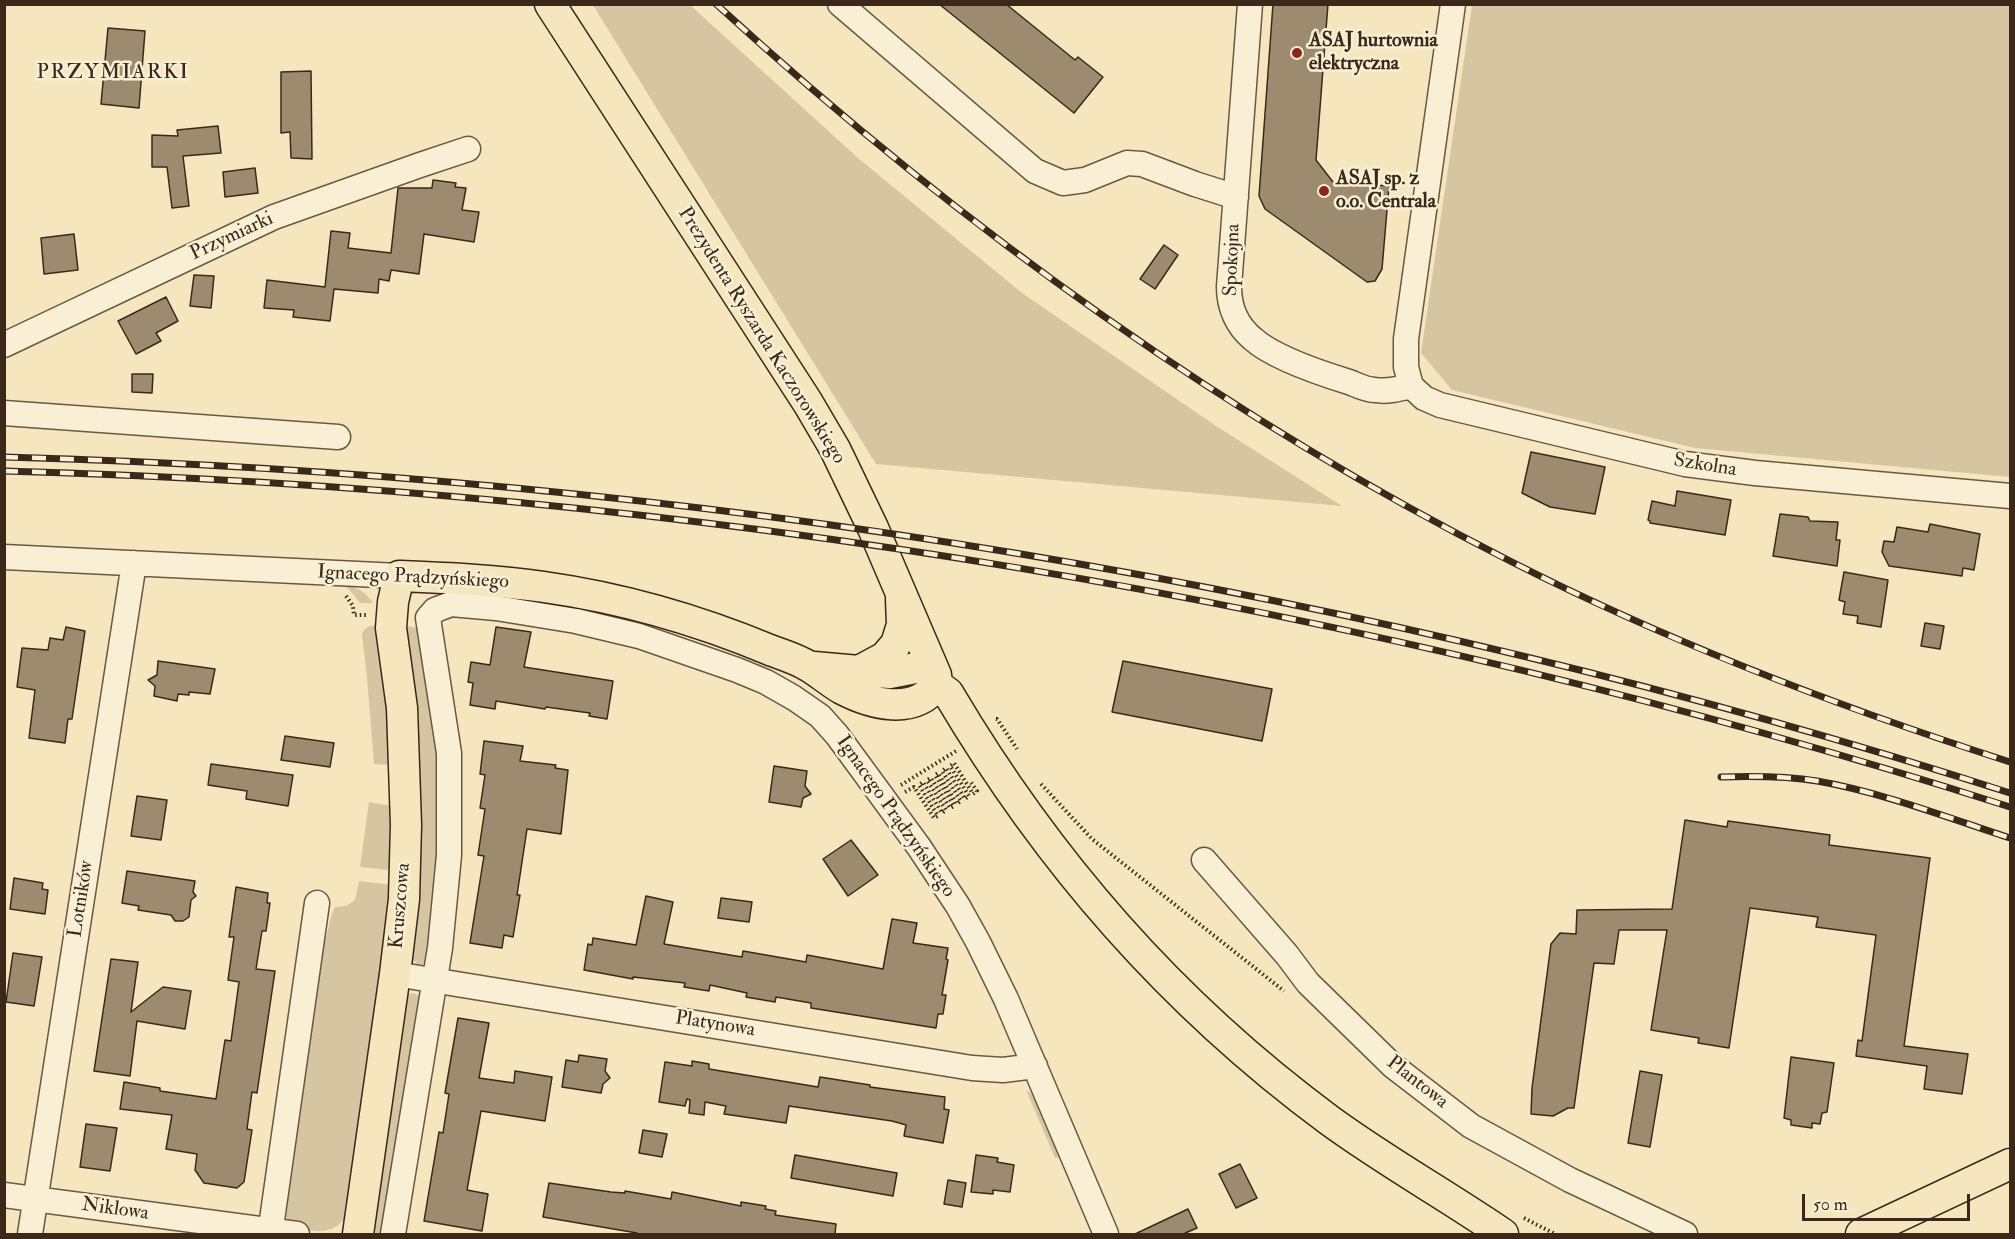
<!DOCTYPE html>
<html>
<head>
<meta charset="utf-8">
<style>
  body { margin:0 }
  #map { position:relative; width:2015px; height:1239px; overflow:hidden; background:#f5e6bd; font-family:"IM FELL Double Pica",serif }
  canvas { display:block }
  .frame { position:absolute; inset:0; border:6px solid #3b281a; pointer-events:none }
  .scale { position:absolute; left:1802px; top:1194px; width:168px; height:27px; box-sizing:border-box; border:3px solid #3b281a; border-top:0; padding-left:8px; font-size:18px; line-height:21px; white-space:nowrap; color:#3b281a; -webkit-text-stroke:4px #f8efd4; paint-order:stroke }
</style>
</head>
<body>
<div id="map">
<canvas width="2015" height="1239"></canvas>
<div class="frame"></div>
<div class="scale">50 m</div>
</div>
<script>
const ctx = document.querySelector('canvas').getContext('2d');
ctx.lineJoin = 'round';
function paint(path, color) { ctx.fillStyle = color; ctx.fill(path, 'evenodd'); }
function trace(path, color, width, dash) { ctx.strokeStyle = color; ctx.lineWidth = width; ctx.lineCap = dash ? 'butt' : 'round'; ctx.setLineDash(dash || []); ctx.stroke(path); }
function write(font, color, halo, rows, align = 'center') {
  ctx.font = font + ' "IM FELL Double Pica",serif'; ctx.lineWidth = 5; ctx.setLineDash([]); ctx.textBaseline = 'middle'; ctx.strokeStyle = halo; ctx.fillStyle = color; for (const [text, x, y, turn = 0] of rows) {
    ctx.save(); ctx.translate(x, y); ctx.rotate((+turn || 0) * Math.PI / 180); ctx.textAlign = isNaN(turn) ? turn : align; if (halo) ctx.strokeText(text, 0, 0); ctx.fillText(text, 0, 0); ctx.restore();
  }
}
const green = new Path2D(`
  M 593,5 L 690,5 L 858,158 L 1022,293 L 1216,426 L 1342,506 L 876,464 Z
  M 1472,5 L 2010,5 L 2010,477 L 1695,448 L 1452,390 L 1421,353 Z
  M 340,584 C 355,585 365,591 373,603 L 360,603 L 349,589 Z
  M 377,625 L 390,698 L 390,765 L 374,764 L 367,678 L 362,634 C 365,626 370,626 377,625 Z
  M 406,626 L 420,628 L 440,751 L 441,810 L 429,959 L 423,964 L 418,965 L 410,957 L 405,629 Z
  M 369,802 L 392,806 L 393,869 L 389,870 L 360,867 Z
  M 359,881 L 393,885 L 348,1216 C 344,1219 341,1223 337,1226 C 322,1236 294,1230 284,1216 L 322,945 C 330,933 328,919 335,907 L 346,906 L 355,900 Z
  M 411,993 L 416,994 L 420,997 L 385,1234 L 369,1234 L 407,995 Z
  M 1026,1090 L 1035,1096 L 1062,1157 L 1055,1158 Z`);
const building = new Path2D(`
  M 939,4 L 1006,4 L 1075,60 L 1078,57 L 1103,77 L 1074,113 Z
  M 1273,4 L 1328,4 L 1316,160 L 1333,182 L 1389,186 L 1382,269 L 1375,281 L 1367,282 L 1265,209 L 1259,196 Z
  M 108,28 L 145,31 L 139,108 L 101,104 Z
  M 311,71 L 312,159 L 291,158 L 290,132 L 281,133 L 281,72 Z
  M 218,126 L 221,153 L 183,156 L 189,206 L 172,208 L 167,167 L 152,167 L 152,135 L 178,136 L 177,130 Z
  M 255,168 L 258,193 L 225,197 L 223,172 Z
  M 433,180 L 456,183 L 455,187 L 466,188 L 462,210 L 479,212 L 474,242 L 424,234 L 419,274 L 391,270 L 389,281 L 379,279 L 378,293 L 334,289 L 330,321 L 293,317 L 294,310 L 264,308 L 267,280 L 325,287 L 331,231 L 350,233 L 348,248 L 391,253 L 398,188 L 432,188 Z
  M 74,234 L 78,270 L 44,274 L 41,238 Z
  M 1164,245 L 1178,255 L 1155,289 L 1140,279 Z
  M 194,275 L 214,276 L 211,308 L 190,306 Z
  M 166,297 L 178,321 L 156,333 L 161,341 L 136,354 L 118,321 Z
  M 132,374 L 153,374 L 152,393 L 132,392 Z
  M 1531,452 L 1605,467 L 1595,514 L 1550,507 L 1522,493 Z
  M 1677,491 L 1731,500 L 1725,535 L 1650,523 L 1650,521 L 1648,520 L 1652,501 L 1675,506 Z
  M 1780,514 L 1808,517 L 1810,521 L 1838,522 L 1836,540 L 1840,540 L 1837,566 L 1773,556 Z
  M 1930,524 L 1980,534 L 1974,570 L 1963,568 L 1962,576 L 1889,566 L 1882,552 L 1884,541 L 1894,542 L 1897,527 L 1928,532 Z
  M 1844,572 L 1888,580 L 1881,627 L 1857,623 L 1858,616 L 1843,614 L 1845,602 L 1839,600 Z
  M 1925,623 L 1944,626 L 1940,649 L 1921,646 Z
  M 66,627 L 85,631 L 72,719 L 68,719 L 65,743 L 29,738 L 35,690 L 17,687 L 22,648 L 48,650 L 50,638 L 63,640 Z
  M 496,627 L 531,632 L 524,667 L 613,681 L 607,719 L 589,716 L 590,713 L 546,707 L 545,709 L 496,701 L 495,709 L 470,705 L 473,683 L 468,682 L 471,662 L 490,665 Z
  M 158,661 L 215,669 L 210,694 L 189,692 L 189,695 L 178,694 L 177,701 L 154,696 L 155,686 L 148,680 L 157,675 Z
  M 1123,661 L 1272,689 L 1262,741 L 1112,712 Z
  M 285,736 L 334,743 L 330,767 L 281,760 Z
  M 484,741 L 523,746 L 520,761 L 556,765 L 555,768 L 568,770 L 561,834 L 527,829 L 517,895 L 520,895 L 513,937 L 504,935 L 502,948 L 470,943 L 484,856 L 478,855 L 485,809 L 480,808 L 485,775 L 480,774 Z
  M 211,764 L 293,775 L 288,806 L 246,799 L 247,791 L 208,785 Z
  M 774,766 L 807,771 L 805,786 L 811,794 L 803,798 L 801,807 L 769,802 Z
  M 137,796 L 167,800 L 161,840 L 131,836 Z
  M 1685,820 L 1727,827 L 1728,821 L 1830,835 L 1829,845 L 1930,858 L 1904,1046 L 1968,1054 L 1962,1094 L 1924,1089 L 1927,1066 L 1856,1056 L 1858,1040 L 1862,1041 L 1876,935 L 1816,927 L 1818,917 L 1750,908 L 1729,1048 L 1698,1043 L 1699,1038 L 1651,1030 L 1667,930 L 1619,930 L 1614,964 L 1594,963 L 1574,1108 L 1568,1108 L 1553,1116 L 1531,1114 L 1532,1088 L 1551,944 L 1560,933 L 1576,934 L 1577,910 L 1672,909 Z
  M 851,840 L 878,875 L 848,896 L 823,859 Z
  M 127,871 L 195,881 L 193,892 L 196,896 L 191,900 L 189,917 L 183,921 L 175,921 L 171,915 L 138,910 L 139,906 L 122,903 Z
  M 14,878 L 43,883 L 42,889 L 48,890 L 45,914 L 10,909 Z
  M 236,887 L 268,893 L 267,903 L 270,903 L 266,931 L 262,931 L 256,969 L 275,971 L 257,1093 L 252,1092 L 247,1129 L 252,1130 L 244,1182 L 237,1188 L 204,1183 L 195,1170 L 197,1154 L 166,1149 L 172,1115 L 120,1109 L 124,1082 L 160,1088 L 160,1091 L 216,1099 L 225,1040 L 231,1041 L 239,982 L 228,980 L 234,937 L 229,937 Z
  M 646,896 L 673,902 L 664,944 L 742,957 L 743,951 L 806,962 L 807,955 L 883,969 L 892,919 L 917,923 L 913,943 L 948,948 L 946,959 L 948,960 L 942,995 L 946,995 L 943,1014 L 938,1014 L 936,1028 L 811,1008 L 811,1003 L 776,997 L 775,1002 L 746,997 L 747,993 L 710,985 L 709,991 L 684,987 L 685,983 L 633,977 L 633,979 L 584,970 L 588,944 L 592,945 L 593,938 L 636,945 Z
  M 721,898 L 752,902 L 749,922 L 718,918 Z
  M 13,953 L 42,957 L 34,1006 L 6,1002 Z
  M 111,959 L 138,962 L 131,1012 L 163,987 L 191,991 L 185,1029 L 137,1021 L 130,1076 L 94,1071 Z
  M 458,1018 L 489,1023 L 479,1078 L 514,1083 L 515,1071 L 552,1077 L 545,1121 L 481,1111 L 467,1190 L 488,1194 L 482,1231 L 424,1221 L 439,1132 L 443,1133 L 449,1094 L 445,1093 Z
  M 579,1055 L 607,1059 L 605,1071 L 610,1078 L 603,1084 L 601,1093 L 562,1087 L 566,1060 L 578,1062 Z
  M 1791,1057 L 1834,1063 L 1827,1112 L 1822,1113 L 1820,1124 L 1812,1123 L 1812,1128 L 1791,1125 L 1791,1120 L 1784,1118 Z
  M 692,1061 L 709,1064 L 709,1069 L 818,1087 L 820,1077 L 870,1085 L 870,1087 L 945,1097 L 944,1109 L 949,1110 L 943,1143 L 904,1136 L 906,1125 L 892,1121 L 789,1106 L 786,1123 L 724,1114 L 726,1106 L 705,1102 L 704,1115 L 689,1113 L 690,1100 L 687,1099 L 685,1106 L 659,1102 L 665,1062 L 692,1066 Z
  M 1640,1071 L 1662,1075 L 1650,1147 L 1628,1143 Z
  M 86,1124 L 117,1128 L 110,1171 L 80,1167 Z
  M 643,1130 L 667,1134 L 662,1157 L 639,1153 Z
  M 795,1155 L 897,1173 L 893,1196 L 791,1178 Z
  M 976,1155 L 998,1158 L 997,1162 L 1014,1165 L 1010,1192 L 993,1190 L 993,1194 L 971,1192 Z
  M 1240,1164 L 1257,1198 L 1236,1208 L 1219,1174 Z
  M 948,1180 L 966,1183 L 962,1207 L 944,1204 Z
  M 549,1183 L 611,1192 L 625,1193 L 625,1191 L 671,1199 L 672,1192 L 741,1206 L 741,1202 L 766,1206 L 765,1209 L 776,1211 L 775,1215 L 836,1224 L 835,1234 L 637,1234 L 637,1233 L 543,1217 Z
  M 1188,1209 L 1197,1228 L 1183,1234 L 1135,1234 Z`);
const path = new Path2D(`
  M 346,596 L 353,606 L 354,615 L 367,615
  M 996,719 L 997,719 L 1017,749
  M 1041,784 L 1092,839 L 1284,991
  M 901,785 L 956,751
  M 905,792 L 914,787 L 934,818 L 938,816 L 919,785 L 923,782 L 942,813 L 946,810 L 927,780 L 931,778 L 950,808 L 954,806 L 935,775 L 938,773 L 957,804 L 961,801 L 942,771 L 946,768 L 965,799 L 969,796 L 950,766 L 954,763 L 973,794 L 977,791 L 970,781
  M 1524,1218 L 1555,1234`);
const minor = new Path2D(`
  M 840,4 L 1035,171 L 1063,183 L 1085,180 L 1127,163 L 1142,164 L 1195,184 L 1236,197
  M 1250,4 L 1229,287 C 1229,307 1237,326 1253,339 C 1273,357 1323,374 1349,382 C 1357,385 1366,390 1375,390 C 1387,392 1399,389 1411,386
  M 4,345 L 274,217 L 420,165 L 468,149
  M 1411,386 L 1424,398 L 1440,405 L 1685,464 L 1755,473 L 2010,496
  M 1411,386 L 1406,367 L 1406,339 L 1453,4
  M 4,413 L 338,437
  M 4,557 L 399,576
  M 1204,860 L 1287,955 L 1308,983 L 1393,1066 L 1471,1126 L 1570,1180 L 1685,1234
  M 395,974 L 972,1068 L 1003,1070 L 1035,1066
  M 4,1195 L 297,1234
  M 30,1234 L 134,563
  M 270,1234 L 317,903
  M 393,1234 L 440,948 L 449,855 L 449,753 L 428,618 L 435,610 L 451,604 L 496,608 L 576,621 L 639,636 L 737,670 L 766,682 L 794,698 L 820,716 L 837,735 L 919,847 L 958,906 L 978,942 L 1006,999 L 1106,1234`);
const major = new Path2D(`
  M 550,4 L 808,403 L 835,449 L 873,528 L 936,675 L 937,685
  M 814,667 L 859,671 L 885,657 L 896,644 L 902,625 L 901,599
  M 860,671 L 890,673 L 931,665
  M 937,685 L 948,693 C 1048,862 1171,1003 1329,1120 C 1385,1161 1446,1195 1503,1234
  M 358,1234 L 395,974 L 404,899 L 406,825 L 402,708 L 391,628 L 393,602 L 399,576 C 447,578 496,580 544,587 C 622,598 698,620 770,650 C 783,655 797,659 808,666 C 820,673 830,682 842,689 C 871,704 913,716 937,685
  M 1861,1234 L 2010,1164`);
const rail = new Path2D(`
  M 716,4 C 956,223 1220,414 1510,561 C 1671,643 1839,707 2010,762
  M 4,457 C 683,475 1364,585 2010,793
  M 4,471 C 684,489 1363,600 2010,807
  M 1721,777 C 1753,776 1785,776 1817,781 C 1881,792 1949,818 2010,838`);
const markers = [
  [1297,53,6,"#8f2418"],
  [1324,191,6,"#8f2418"]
];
const poiNames = [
  ["ASAJ hurtownia",1309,42],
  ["elektryczna",1309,65],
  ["ASAJ sp. z",1336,180],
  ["o.o. Centrala",1336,203]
];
const streetNames = [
  ["Przymiarki",232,237,-25],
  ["Spokojna",1233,260,-88],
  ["Prezydenta Ryszarda Kaczorowskiego",761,336,58],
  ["Szkolna",1705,466,9],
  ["Ignacego Prądzyńskiego",413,578,3],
  ["Ignacego Prądzyńskiego",895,817,55],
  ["Lotników",82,899,-81],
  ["Kruszcowa",401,906,-85],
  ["Platynowa",715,1025,9],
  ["Plantowa",1417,1083,38],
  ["Niklowa",115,1210,8]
];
const neighbourhoodNames = [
  ["PRZYMIARKI",113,73]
];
paint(green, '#d5c6a1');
paint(building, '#9c8b6f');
trace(building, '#3b281a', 1.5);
trace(minor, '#6a5843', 27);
trace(major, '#3b281a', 33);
trace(path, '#3b281a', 4, [1.5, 3]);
trace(minor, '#f8efd4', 24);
trace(major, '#f5e6bd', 30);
trace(rail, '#3b281a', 7);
trace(rail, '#f8efd4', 4.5, [14]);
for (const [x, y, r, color] of markers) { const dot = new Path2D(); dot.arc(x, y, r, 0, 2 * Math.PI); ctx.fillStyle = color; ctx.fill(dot); trace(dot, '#f8efd4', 2); }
write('bold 20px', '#3b281a', '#f8efd4', poiNames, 'left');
write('20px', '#3b281a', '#f8efd4', streetNames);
ctx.letterSpacing = '1.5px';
write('21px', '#3b281a', '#f8efd4', neighbourhoodNames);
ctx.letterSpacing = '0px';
</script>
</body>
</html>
